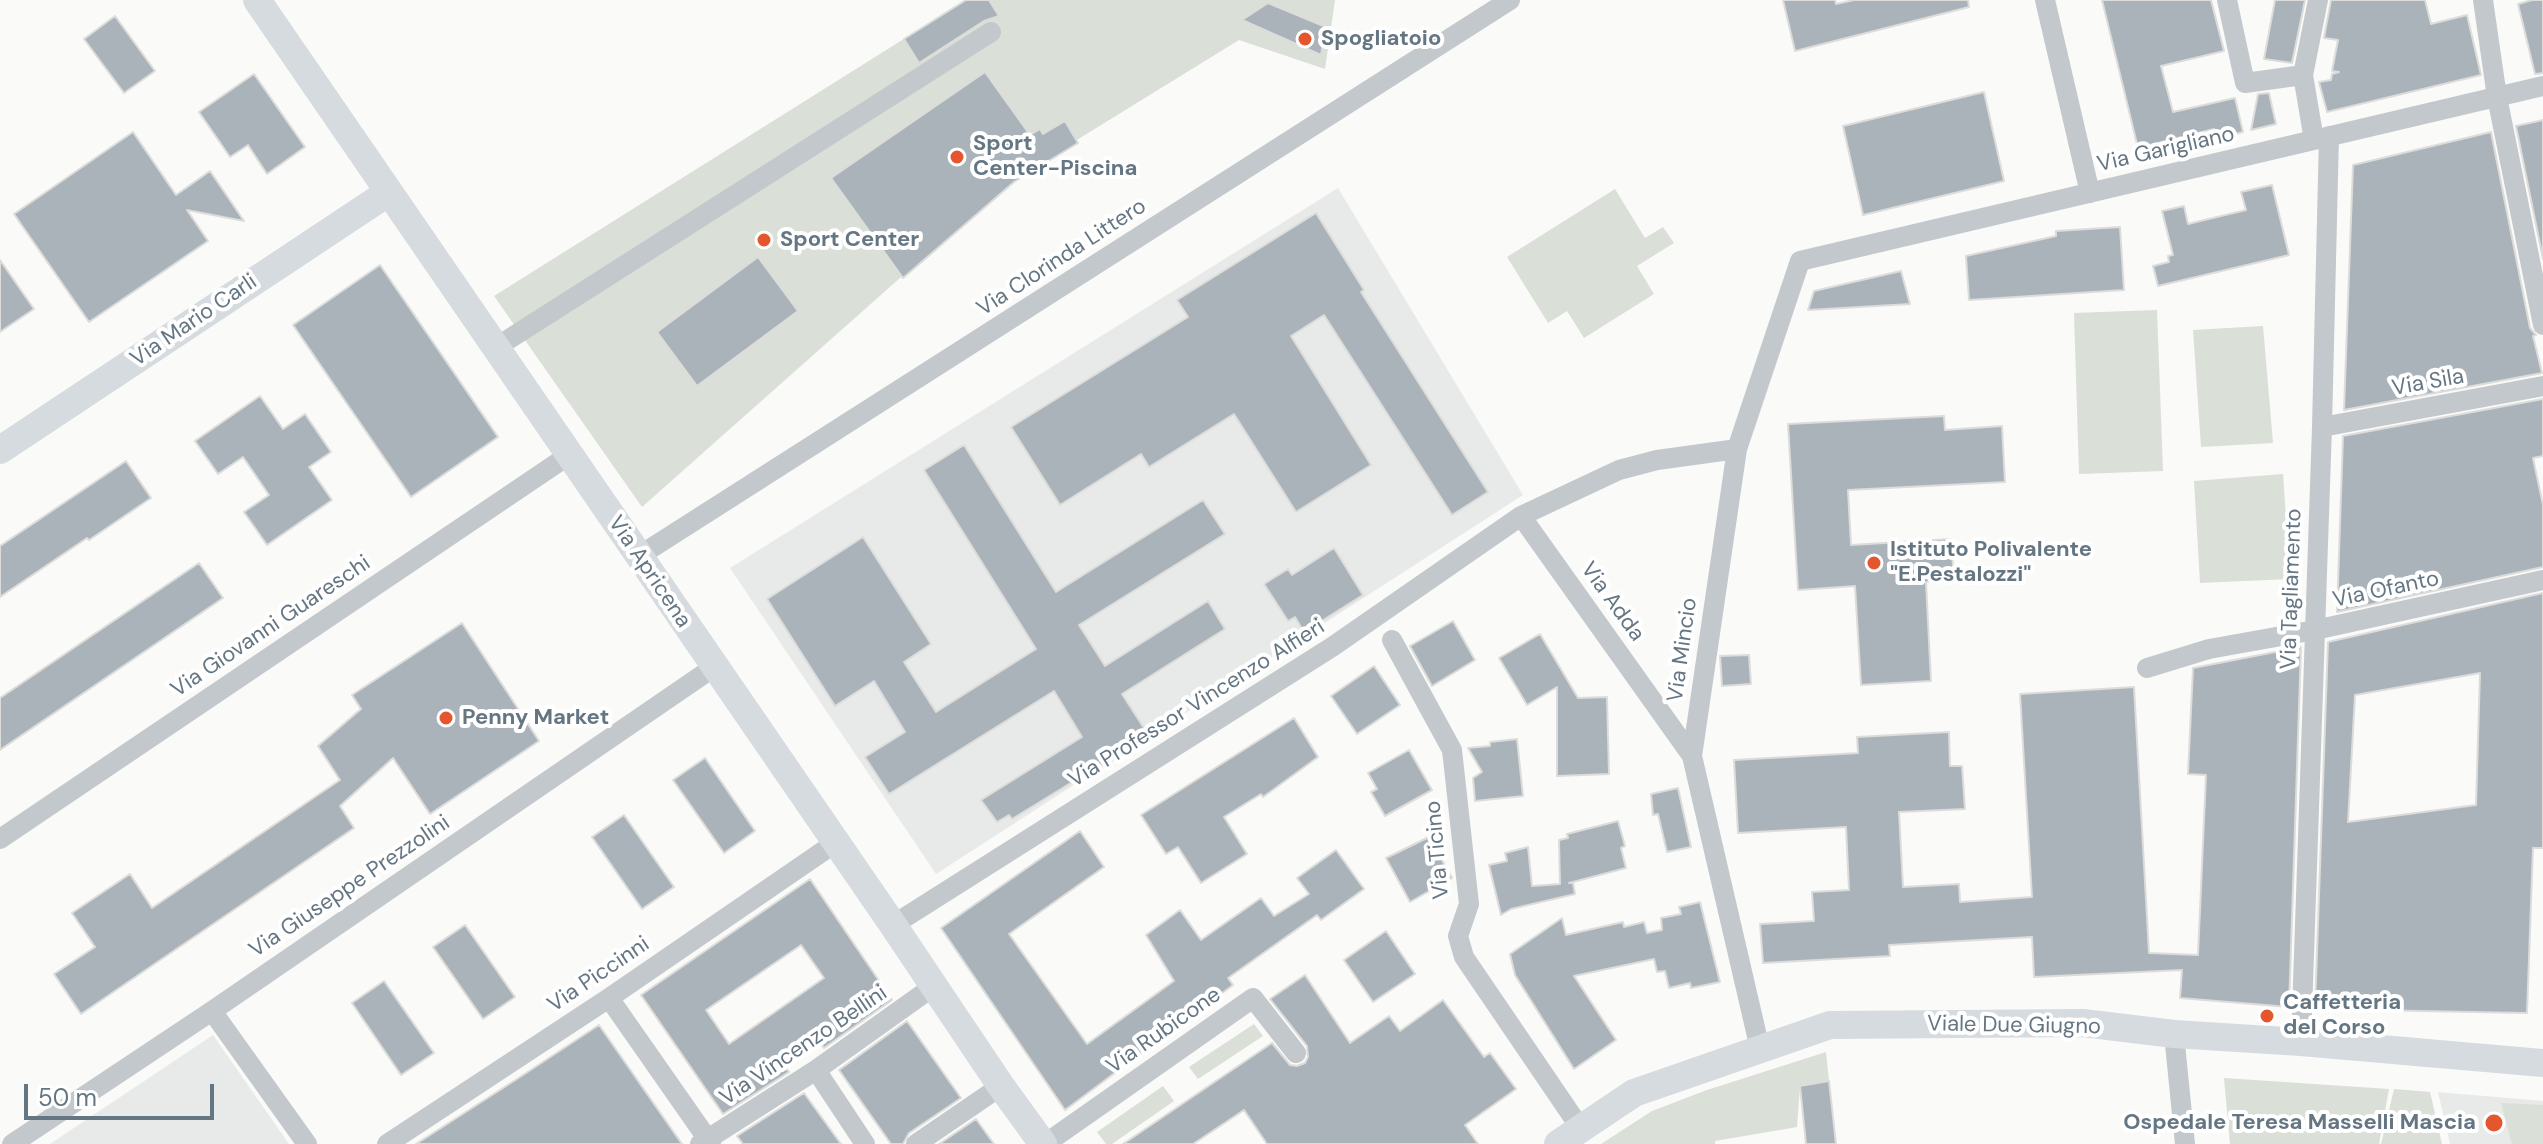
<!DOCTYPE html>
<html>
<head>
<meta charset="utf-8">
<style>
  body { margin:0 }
  #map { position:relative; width:2543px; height:1144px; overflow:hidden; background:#fafaf8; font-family:"DM Sans",sans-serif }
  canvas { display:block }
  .scale { position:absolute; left:24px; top:1084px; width:190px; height:36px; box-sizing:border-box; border:4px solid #657683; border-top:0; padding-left:10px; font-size:24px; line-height:28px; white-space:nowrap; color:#657683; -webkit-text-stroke:6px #fff; paint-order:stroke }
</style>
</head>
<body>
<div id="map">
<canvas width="2543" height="1144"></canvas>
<div class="scale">50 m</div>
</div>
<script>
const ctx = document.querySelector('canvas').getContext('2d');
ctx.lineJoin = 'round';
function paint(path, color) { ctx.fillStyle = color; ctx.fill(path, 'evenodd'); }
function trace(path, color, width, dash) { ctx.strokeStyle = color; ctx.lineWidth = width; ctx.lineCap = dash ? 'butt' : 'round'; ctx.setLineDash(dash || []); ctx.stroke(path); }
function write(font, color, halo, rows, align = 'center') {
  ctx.font = font + ' "DM Sans",sans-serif'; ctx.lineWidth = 8; ctx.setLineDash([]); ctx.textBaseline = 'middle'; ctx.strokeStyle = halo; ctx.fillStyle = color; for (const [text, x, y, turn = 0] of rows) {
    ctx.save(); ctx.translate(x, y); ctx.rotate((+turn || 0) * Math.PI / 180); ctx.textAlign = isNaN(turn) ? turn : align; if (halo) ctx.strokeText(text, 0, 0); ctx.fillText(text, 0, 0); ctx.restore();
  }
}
const built = new Path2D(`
  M 1338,188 L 1523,495 L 936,874 L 730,568 Z
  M 213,1035 L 289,1144 L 50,1144 Z
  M 2438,1092 L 2543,1101 L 2543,1144 L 2450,1144 Z`);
const green = new Path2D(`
  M 966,0 L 1335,0 L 1325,69 L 1239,40 L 1007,183 L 642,507 L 494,296 Z
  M 1615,189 L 1645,238 L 1663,227 L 1674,243 L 1637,266 L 1654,294 L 1584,338 L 1567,311 L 1548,323 L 1507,257 Z
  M 2157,310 L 2163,471 L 2079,474 L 2074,313 Z
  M 2263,326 L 2273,443 L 2201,447 L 2193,330 Z
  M 2283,474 L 2290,579 L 2200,583 L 2194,481 Z
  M 1254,1024 L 1263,1036 L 1198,1079 L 1189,1067 Z
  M 1826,1052 L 1829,1081 L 1800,1086 L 1797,1127 L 1715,1141 L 1715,1144 L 1601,1144 L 1652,1111 L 1707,1090 Z
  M 2224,1078 L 2389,1089 L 2379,1144 L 2230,1144 Z
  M 1163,1086 L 1174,1101 L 1112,1144 L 1106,1144 L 1097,1132 Z
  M 2394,1089 L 2430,1092 L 2442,1144 L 2381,1144 Z
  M 2501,1103 L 2543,1105 L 2543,1144 L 2512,1144 Z`);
const building = new Path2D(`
  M 966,0 L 989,0 L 999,16 L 984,21 L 919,63 L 904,39 Z
  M 1783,0 L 1835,0 L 1836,4 L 1854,0 L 1968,0 L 1969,7 L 1795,51 Z
  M 2102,0 L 2211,0 L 2224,51 L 2161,66 L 2173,112 L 2235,98 L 2243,132 L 2216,139 L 2214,129 L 2138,148 Z
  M 2275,0 L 2305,0 L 2292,63 L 2264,59 Z
  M 2331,0 L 2425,0 L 2431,24 L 2467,15 L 2481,75 L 2327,112 L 2319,82 L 2331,80 L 2332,74 L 2339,72 L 2332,71 L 2338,40 L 2324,38 Z
  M 2532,0 L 2543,0 L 2543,73 L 2535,74 L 2518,4 Z
  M 1268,3 L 1326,27 L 1321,55 L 1242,20 Z
  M 115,16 L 155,71 L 124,93 L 84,39 Z
  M 985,72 L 1030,135 L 1040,129 L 1043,134 L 1065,121 L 1078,143 L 1014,182 L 903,278 L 831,178 Z
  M 254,74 L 305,147 L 267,174 L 248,145 L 230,157 L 199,112 Z
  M 1984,92 L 2004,181 L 1863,215 L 1843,126 Z
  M 2269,93 L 2276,124 L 2251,130 L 2258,94 Z
  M 2543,120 L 2543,259 L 2516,126 Z
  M 133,132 L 176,195 L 210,171 L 244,221 L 187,210 L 208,241 L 89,322 L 14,214 Z
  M 2491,132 L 2530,328 L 2536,335 L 2533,336 L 2542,373 L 2344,410 L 2353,165 Z
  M 2272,185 L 2289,255 L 2158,286 L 2153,266 L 2169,262 L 2168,256 L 2173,255 L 2162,211 L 2184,206 L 2188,224 L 2246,210 L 2241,192 Z
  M 1316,213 L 1364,290 L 1361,292 L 1488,492 L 1452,515 L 1324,315 L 1291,336 L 1371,465 L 1296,512 L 1234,414 L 1149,467 L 1141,454 L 1060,505 L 1011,427 L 1188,317 L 1177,300 Z
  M 2120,227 L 2124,290 L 1969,300 L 1966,256 L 2056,236 L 2056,231 Z
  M 758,257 L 798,311 L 697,386 L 657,332 Z
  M 0,260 L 34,309 L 0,332 Z
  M 380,265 L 498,437 L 411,497 L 293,325 Z
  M 1901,271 L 1910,304 L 1808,310 L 1814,291 Z
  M 260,396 L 283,429 L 305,414 L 331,452 L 309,467 L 332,500 L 267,545 L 244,512 L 269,495 L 243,457 L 218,474 L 195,441 Z
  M 2543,399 L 2543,456 L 2533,458 L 2543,505 L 2543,567 L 2337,612 L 2343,436 Z
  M 1944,416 L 1945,430 L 2002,426 L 2005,482 L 1848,490 L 1851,545 L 1951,539 L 1954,580 L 1926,582 L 1931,681 L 1861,685 L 1855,586 L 1798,590 L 1788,424 Z
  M 964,445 L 1056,592 L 1203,500 L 1225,534 L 1079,625 L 1105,666 L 1208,601 L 1225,629 L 1122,694 L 1149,736 L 1102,767 L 1100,765 L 1012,819 L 1009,815 L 997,822 L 981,800 L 1082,737 L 1054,691 L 889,794 L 865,757 L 905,732 L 874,681 L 835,706 L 767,599 L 863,537 L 931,644 L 904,662 L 936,712 L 1036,649 L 924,470 Z
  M 126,461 L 151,498 L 89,540 L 87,538 L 0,597 L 0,546 Z
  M 1334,548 L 1363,595 L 1304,632 L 1295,617 L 1288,621 L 1264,584 L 1288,569 L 1292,575 Z
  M 199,563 L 223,598 L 0,750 L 0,698 Z
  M 2543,593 L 2543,848 L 2533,848 L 2527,1013 L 2315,1009 L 2328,642 ZM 2480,673 L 2476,805 L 2348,822 L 2355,695 Z
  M 1453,621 L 1475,660 L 1432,686 L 1410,646 Z
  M 462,623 L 539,741 L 430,814 L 393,758 L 340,806 L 354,828 L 81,1014 L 54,974 L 95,947 L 72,913 L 130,874 L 152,908 L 340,780 L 318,746 L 361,709 L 352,695 Z
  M 1540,634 L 1578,698 L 1607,697 L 1609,774 L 1557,776 L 1557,687 L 1527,705 L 1499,658 Z
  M 2301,647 L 2289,1007 L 2180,998 L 2182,970 L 2034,977 L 2032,937 L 1889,945 L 1890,956 L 1763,963 L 1760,924 L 1814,921 L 1812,892 L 1849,890 L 1846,827 L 1738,833 L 1734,760 L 1858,753 L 1857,737 L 1949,732 L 1950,766 L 1962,766 L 1965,809 L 1899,812 L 1903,887 L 1959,884 L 1960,902 L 2032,897 L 2020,694 L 2134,687 L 2149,953 L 2198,955 L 2206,775 L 2188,774 L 2193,668 Z
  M 1749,655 L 1751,684 L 1722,686 L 1720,656 Z
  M 1374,666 L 1400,705 L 1357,734 L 1331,696 Z
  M 1294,718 L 1318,757 L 1263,797 L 1261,794 L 1224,817 L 1247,854 L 1201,883 L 1178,847 L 1166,854 L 1141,815 Z
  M 1517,739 L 1523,796 L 1475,801 L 1473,778 L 1482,772 L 1468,748 L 1490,746 L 1490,742 Z
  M 1409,750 L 1432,790 L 1385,816 L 1371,792 L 1377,789 L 1368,773 Z
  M 705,758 L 755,831 L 724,853 L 673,780 Z
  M 1678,788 L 1691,847 L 1667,852 L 1658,814 L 1653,815 L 1651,794 Z
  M 624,815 L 674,887 L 642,909 L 592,837 Z
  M 1618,821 L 1625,846 L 1621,848 L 1626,868 L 1569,883 L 1573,883 L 1575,894 L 1511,909 L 1501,915 L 1489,865 L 1507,861 L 1505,853 L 1528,847 L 1532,886 L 1560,884 L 1559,840 L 1568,838 L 1567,834 Z
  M 1080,831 L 1104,867 L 1009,934 L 1087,1044 L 1174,981 L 1146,935 L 1180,910 L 1201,940 L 1261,898 L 1274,916 L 1309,894 L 1297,878 L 1336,850 L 1364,889 L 1321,920 L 1317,915 L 1228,978 L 1233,985 L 1065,1110 L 941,928 Z
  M 1429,837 L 1452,878 L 1410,902 L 1386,858 Z
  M 810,879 L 892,1000 L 824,1048 L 819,1042 L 784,1065 L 789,1072 L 723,1114 L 641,995 ZM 801,945 L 824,978 L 729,1044 L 706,1010 Z
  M 1700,902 L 1720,982 L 1691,988 L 1690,983 L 1669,988 L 1665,971 L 1657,972 L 1654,959 L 1574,976 L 1616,1040 L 1574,1069 L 1515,975 L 1510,954 L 1562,918 L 1566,935 L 1623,922 L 1624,927 L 1644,922 L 1647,933 L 1662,930 L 1661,918 L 1681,914 L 1679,907 Z
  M 465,925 L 515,997 L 483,1019 L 433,947 Z
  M 1386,931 L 1415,974 L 1373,1002 L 1344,960 Z
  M 1305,975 L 1350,1043 L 1389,1016 L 1400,1031 L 1443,1000 L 1484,1057 L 1490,1053 L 1516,1089 L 1465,1125 L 1478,1144 L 1267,1144 L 1244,1110 L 1193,1144 L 1123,1144 L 1272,1043 L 1290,1065 L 1297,1066 L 1305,1063 L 1308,1057 L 1307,1046 L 1270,999 Z
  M 384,981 L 434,1053 L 401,1075 L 352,1003 Z
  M 907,1021 L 961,1098 L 909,1133 L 903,1144 L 891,1144 L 839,1070 Z
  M 599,1025 L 682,1144 L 416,1144 L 517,1079 Z
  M 1829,1081 L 1836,1144 L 1806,1144 L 1800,1086 Z
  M 804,1093 L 841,1144 L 743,1144 L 737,1136 Z
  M 976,1119 L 994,1144 L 939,1144 Z`);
const street = new Path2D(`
  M 2045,0 L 2090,193
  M 2227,0 L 2245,83 L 2303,75
  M 2483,0 L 2497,97 L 2543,325
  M 2314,140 L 2303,75 L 2318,0
  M 495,348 L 991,32
  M 2322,427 L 2543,386
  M 1521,516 L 1692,756
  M 639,556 L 1510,0
  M 1392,640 L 1452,750 L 1469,904 L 1458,936 L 1464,957 L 1581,1129
  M 2147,668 L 2209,649 L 2315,630 L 2543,580
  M 0,839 L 569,455
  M 893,925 L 1332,647 L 1521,516 L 1619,470 L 1657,460 L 1737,449
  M 609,998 L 711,1144
  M 212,1011 L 307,1144
  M 2174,1034 L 2185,1144
  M 2301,1042 L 2322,427 L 2329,136
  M 1760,1049 L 1692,756 L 1737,449 L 1800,261 L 2543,86
  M 816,1070 L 865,1144
  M 12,1144 L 212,1011 L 714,667
  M 387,1144 L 609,998 L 835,843
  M 700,1144 L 816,1070 L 934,986
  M 916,1144 L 1001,1086
  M 1045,1144 L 1253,998 L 1296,1053`);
const secondary = new Path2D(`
  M 257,0 L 893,925 L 1001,1086 L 1043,1144
  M 0,450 L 389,192
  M 1558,1144 L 1634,1093 L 1830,1025 L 2083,1023 L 2174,1034 L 2301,1042 L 2543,1063`);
const markers = [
  [1305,39,8,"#e4572e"],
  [957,157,8,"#e4572e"],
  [764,240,8,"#e4572e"],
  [1874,563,8,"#e4572e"],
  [446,718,8,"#e4572e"],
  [2267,1016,8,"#e4572e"],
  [2494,1123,10,"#e4572e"]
];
const poiNames = [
  ["Spogliatoio",1321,39],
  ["Sport",973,144],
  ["Center-Piscina",973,169],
  ["Sport Center",780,240],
  ["Istituto Polivalente",1890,550],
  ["\"E.Pestalozzi\"",1890,575],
  ["Penny Market",462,718],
  ["Caffetteria",2283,1003],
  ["del Corso",2283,1028],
  ["Ospedale Teresa Masselli Mascia",2476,1123,"right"]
];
const streetNames = [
  ["Via Garigliano",2166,150,-13],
  ["Via Clorinda Littero",1062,258,-33],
  ["Via Mario Carli",194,321,-34],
  ["Via Sila",2428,383,-10],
  ["Via Apricena",649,572,56],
  ["Via Tagliamento",2292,589,-88],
  ["Via Ofanto",2386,590,-12],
  ["Via Adda",1612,602,54],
  ["Via Giovanni Guareschi",271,627,-34],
  ["Via Mincio",1683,650,-82],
  ["Via Professor Vincenzo Alfieri",1197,704,-32],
  ["Via Ticino",1438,850,-95],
  ["Via Giuseppe Prezzolini",350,887,-34],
  ["Via Piccinni",599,975,-34],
  ["Viale Due Giugno",2014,1026,1],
  ["Via Rubicone",1164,1031,-35],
  ["Via Vincenzo Bellini",804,1046,-34]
];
paint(built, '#e8e9e9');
paint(green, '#dadfd7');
paint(building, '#aab3b9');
trace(building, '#dcdcda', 2);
trace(street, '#c3c8cc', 20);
trace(secondary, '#d6dbdf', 28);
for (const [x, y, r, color] of markers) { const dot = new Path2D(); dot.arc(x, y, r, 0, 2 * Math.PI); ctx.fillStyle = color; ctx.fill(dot); trace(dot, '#fff', 3); }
write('bold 22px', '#657683', '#fff', poiNames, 'left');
write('22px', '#657683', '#fff', streetNames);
</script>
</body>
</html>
